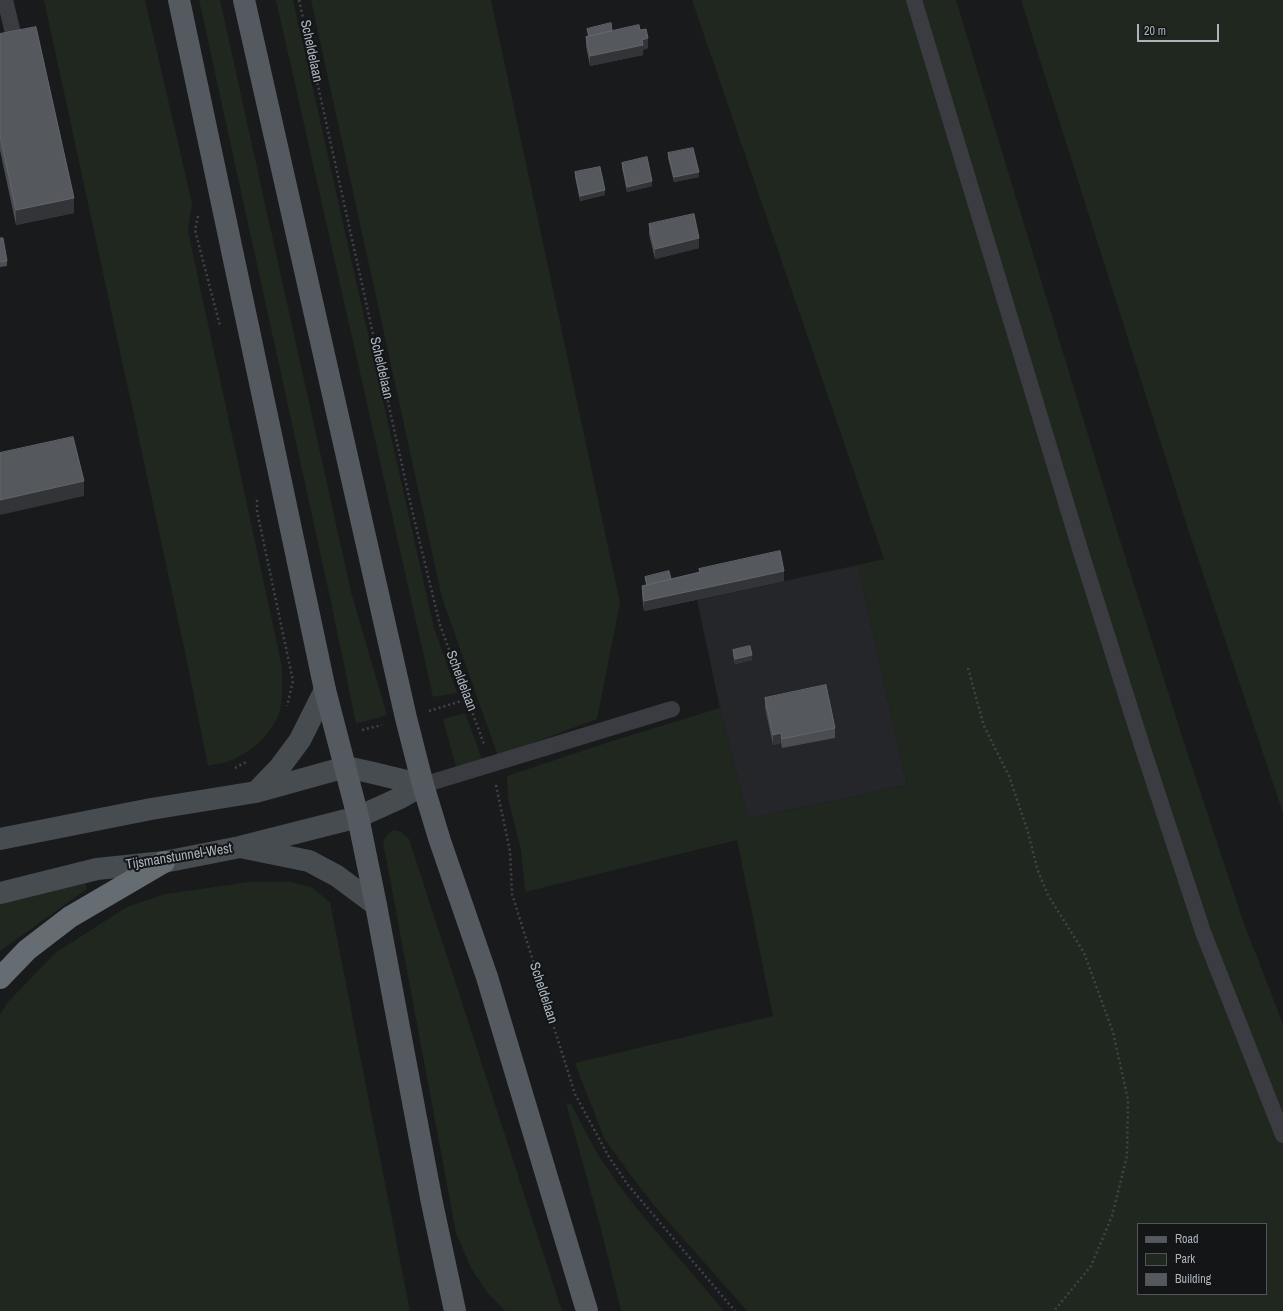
<!DOCTYPE html>
<html>
<head>
<meta charset="utf-8">
<style>
  body { margin:0 }
  #map { position:relative; width:1283px; height:1311px; overflow:hidden; background:#191a1c; font-family:"Archivo Narrow",sans-serif }
  canvas { display:block }
  .legend { position:absolute; left:1137px; top:1223px; width:130px; height:72px; box-sizing:border-box; background:#141517; border:1px solid #505559; margin:0; padding:5px 7px; list-style:none; font-size:12px; color:#aab4bc }
  .legend li { display:flex; align-items:center; gap:8px; height:20px }
  .legend b { width:20px; border:1px solid #505559 }
  .scale { position:absolute; left:1137px; top:24px; width:82px; height:18px; box-sizing:border-box; border:2px solid #aab4bc; border-top:0; padding-left:5px; font-size:12px; line-height:14px; white-space:nowrap; color:#aab4bc; -webkit-text-stroke:3px #141517; paint-order:stroke }
</style>
</head>
<body>
<div id="map">
<canvas width="1283" height="1311"></canvas>
<ul class="legend">
<li><b style="height:5px;background:#555a60"></b>Road</li>
<li><b style="height:11px;background:#1f271e"></b>Park</li>
<li><b style="height:11px;background:#55585d"></b>Building</li>
</ul>
<div class="scale">20 m</div>
</div>
<script>
const ctx = document.querySelector('canvas').getContext('2d');
ctx.lineJoin = 'round';
function paint(path, color) { ctx.fillStyle = color; ctx.fill(path, 'evenodd'); }
function trace(path, color, width, dash) { ctx.strokeStyle = color; ctx.lineWidth = width; ctx.lineCap = dash ? 'butt' : 'round'; ctx.setLineDash(dash || []); ctx.stroke(path); }
function write(font, color, halo, rows, align = 'center') {
  ctx.font = font + ' "Archivo Narrow",sans-serif'; ctx.lineWidth = 4; ctx.setLineDash([]); ctx.textBaseline = 'middle'; ctx.strokeStyle = halo; ctx.fillStyle = color; for (const [text, x, y, turn = 0] of rows) {
    ctx.save(); ctx.translate(x, y); ctx.rotate((+turn || 0) * Math.PI / 180); ctx.textAlign = isNaN(turn) ? turn : align; if (halo) ctx.strokeText(text, 0, 0); ctx.fillText(text, 0, 0); ctx.restore();
  }
}
const built = new Path2D(`
  M 858,565 L 907,785 L 748,819 L 720,708 L 697,600 Z`);
const green = new Path2D(`
  M 44,0 L 145,0 L 192,203 L 188,231 L 282,667 C 282,683 284,701 278,716 C 269,737 250,753 229,761 C 223,764 215,764 208,766 L 185,652 Z
  M 199,0 L 220,0 L 351,592 L 387,715 L 356,724 L 331,602 Z
  M 276,0 L 293,0 L 434,628 L 457,693 L 433,697 Z
  M 311,0 L 491,0 L 620,603 L 597,719 L 498,756 L 442,598 Z
  M 692,0 L 956,0 L 1119,537 L 1182,736 L 1242,918 L 1283,1024 L 1283,1311 L 747,1311 L 658,1210 L 632,1177 L 604,1138 L 575,1063 L 773,1016 L 737,840 L 525,892 L 521,850 L 508,798 L 507,776 L 612,741 L 720,708 L 748,819 L 907,785 L 858,565 L 884,559 ZM 1138,1224 L 1266,1224 L 1266,1294 L 1138,1294 Z
  M 1021,0 L 1283,0 L 1283,813 L 1188,529 Z
  M 465,713 L 482,759 L 456,767 L 443,719 Z
  M 394,830 L 401,832 L 409,839 L 562,1311 L 505,1311 L 487,1292 L 471,1268 L 456,1233 L 383,842 L 388,834 Z
  M 84,880 L 87,889 L 0,951 L 0,901 Z
  M 250,882 L 291,882 L 311,887 L 330,902 L 410,1311 L 0,1311 L 0,1014 L 8,1002 L 55,953 L 127,907 L 165,894 Z
  M 566,1103 L 571,1104 L 597,1153 L 618,1184 L 643,1216 L 724,1311 L 621,1311 L 600,1225 Z`);
const path = new Path2D(`
  M 299,0 L 412,510 L 440,625 L 484,744
  M 198,216 L 195,230 L 220,326
  M 257,500 L 257,511 L 293,681 L 287,706
  M 968,668 L 984,726 L 1009,776 L 1027,829 L 1038,871 L 1048,895 L 1084,953 L 1113,1032 L 1128,1100 L 1127,1156 L 1112,1216 L 1091,1266 L 1054,1311
  M 429,711 L 468,699
  M 362,730 L 382,725
  M 235,768 L 248,761
  M 496,785 L 510,851 L 512,894 L 575,1094 L 609,1157 L 628,1185 L 735,1311`);
const lane = new Path2D(`
  M 5,0 L 14,37
  M 914,0 L 1080,549 L 1143,749 L 1203,932 L 1283,1135
  M 423,785 L 672,709`);
const secondary = new Path2D(`
  M 256,792 L 280,767 L 300,740 L 325,690
  M 0,839 L 151,809 L 256,792 L 346,767 L 369,772 L 423,785
  M 245,848 L 309,861 L 337,876 L 376,905
  M 0,893 L 97,869 L 164,862 L 240,847 L 358,817 L 400,798 L 423,785`);
const primary = new Path2D(`
  M 179,0 L 325,690 L 358,817 L 376,905 L 432,1203 L 455,1311
  M 244,0 L 406,718 L 423,785 L 440,841 L 487,977 L 587,1311`);
const highway = new Path2D(`
  M 0,978 L 27,950 L 70,917 L 164,862`);
const wall = new Path2D(`
  M 587,29 L 612,31 L 640,30 L 648,48 L 643,50 L 643,55 L 590,66 L 586,46 L 586,37 L 588,36 Z
  M 0,34 L 74,213 L 16,225 L 0,150 Z
  M 668,153 L 699,177 L 674,182 L 668,158 Z
  M 622,163 L 652,186 L 627,192 L 622,168 Z
  M 575,172 L 605,195 L 580,201 L 575,177 Z
  M 649,224 L 699,248 L 655,259 L 649,234 Z
  M 0,238 L 7,261 L 7,266 L 0,267 Z
  M 699,569 L 784,581 L 644,611 L 642,596 L 642,586 L 646,585 L 645,577 L 671,579 L 699,573 Z
  M 733,650 L 752,660 L 735,664 L 733,655 Z
  M 765,698 L 835,728 L 835,738 L 782,748 L 781,743 L 773,745 L 765,708 Z`);
const shadedWall = new Path2D(`
  M 648,38 L 648,48 L 643,50 L 643,55 L 590,66 L 590,56 Z
  M 699,172 L 699,177 L 674,182 L 674,177 Z
  M 652,181 L 652,186 L 627,192 L 627,187 Z
  M 605,190 L 605,195 L 580,201 L 580,196 Z
  M 74,198 L 74,213 L 16,225 L 16,210 Z
  M 699,238 L 699,248 L 655,259 L 655,249 Z
  M 84,481 L 84,496 L 0,515 L 0,500 Z
  M 784,571 L 784,581 L 644,611 L 644,601 Z
  M 752,655 L 752,660 L 735,664 L 735,659 Z
  M 781,733 L 781,743 L 773,745 L 773,735 Z`);
const building = new Path2D(`
  M 611,23 L 612,31 L 589,36 L 587,29 Z
  M 639,25 L 640,30 L 646,29 L 648,38 L 642,40 L 643,45 L 590,56 L 586,37 Z
  M 36,27 L 74,198 L 16,210 L 0,135 L 0,34 Z
  M 693,148 L 699,172 L 674,177 L 668,153 Z
  M 647,157 L 652,181 L 627,187 L 622,163 Z
  M 600,167 L 605,190 L 580,196 L 575,172 Z
  M 694,214 L 699,238 L 655,249 L 649,224 Z
  M 0,238 L 3,238 L 7,261 L 0,262 Z
  M 73,437 L 84,481 L 0,500 L 0,453 Z
  M 780,551 L 784,571 L 644,601 L 642,586 L 700,572 L 699,569 Z
  M 669,571 L 671,579 L 647,585 L 645,577 Z
  M 750,646 L 752,655 L 735,659 L 733,650 Z
  M 826,685 L 835,728 L 782,739 L 781,733 L 773,735 L 765,698 Z`);
const streetNames = [
  ["Scheldelaan",311,51,78],
  ["Scheldelaan",381,368,77],
  ["Scheldelaan",461,681,69],
  ["Tijsmanstunnel-West",179,857,-9],
  ["Scheldelaan",543,993,72]
];
paint(built, '#252629');
paint(green, '#1f271e');
trace(path, '#3f4448', 2.5, [2, 3]);
trace(lane, '#3a3c41', 16);
trace(secondary, '#474c51', 22);
trace(primary, '#555a60', 22);
trace(highway, '#656c72', 22);
paint(wall, '#4a4d51');
paint(shadedWall, '#323437');
paint(building, '#55585d');
trace(building, '#62666c', 1);
write('14px', '#aab4bc', '#141517', streetNames);
</script>
</body>
</html>
